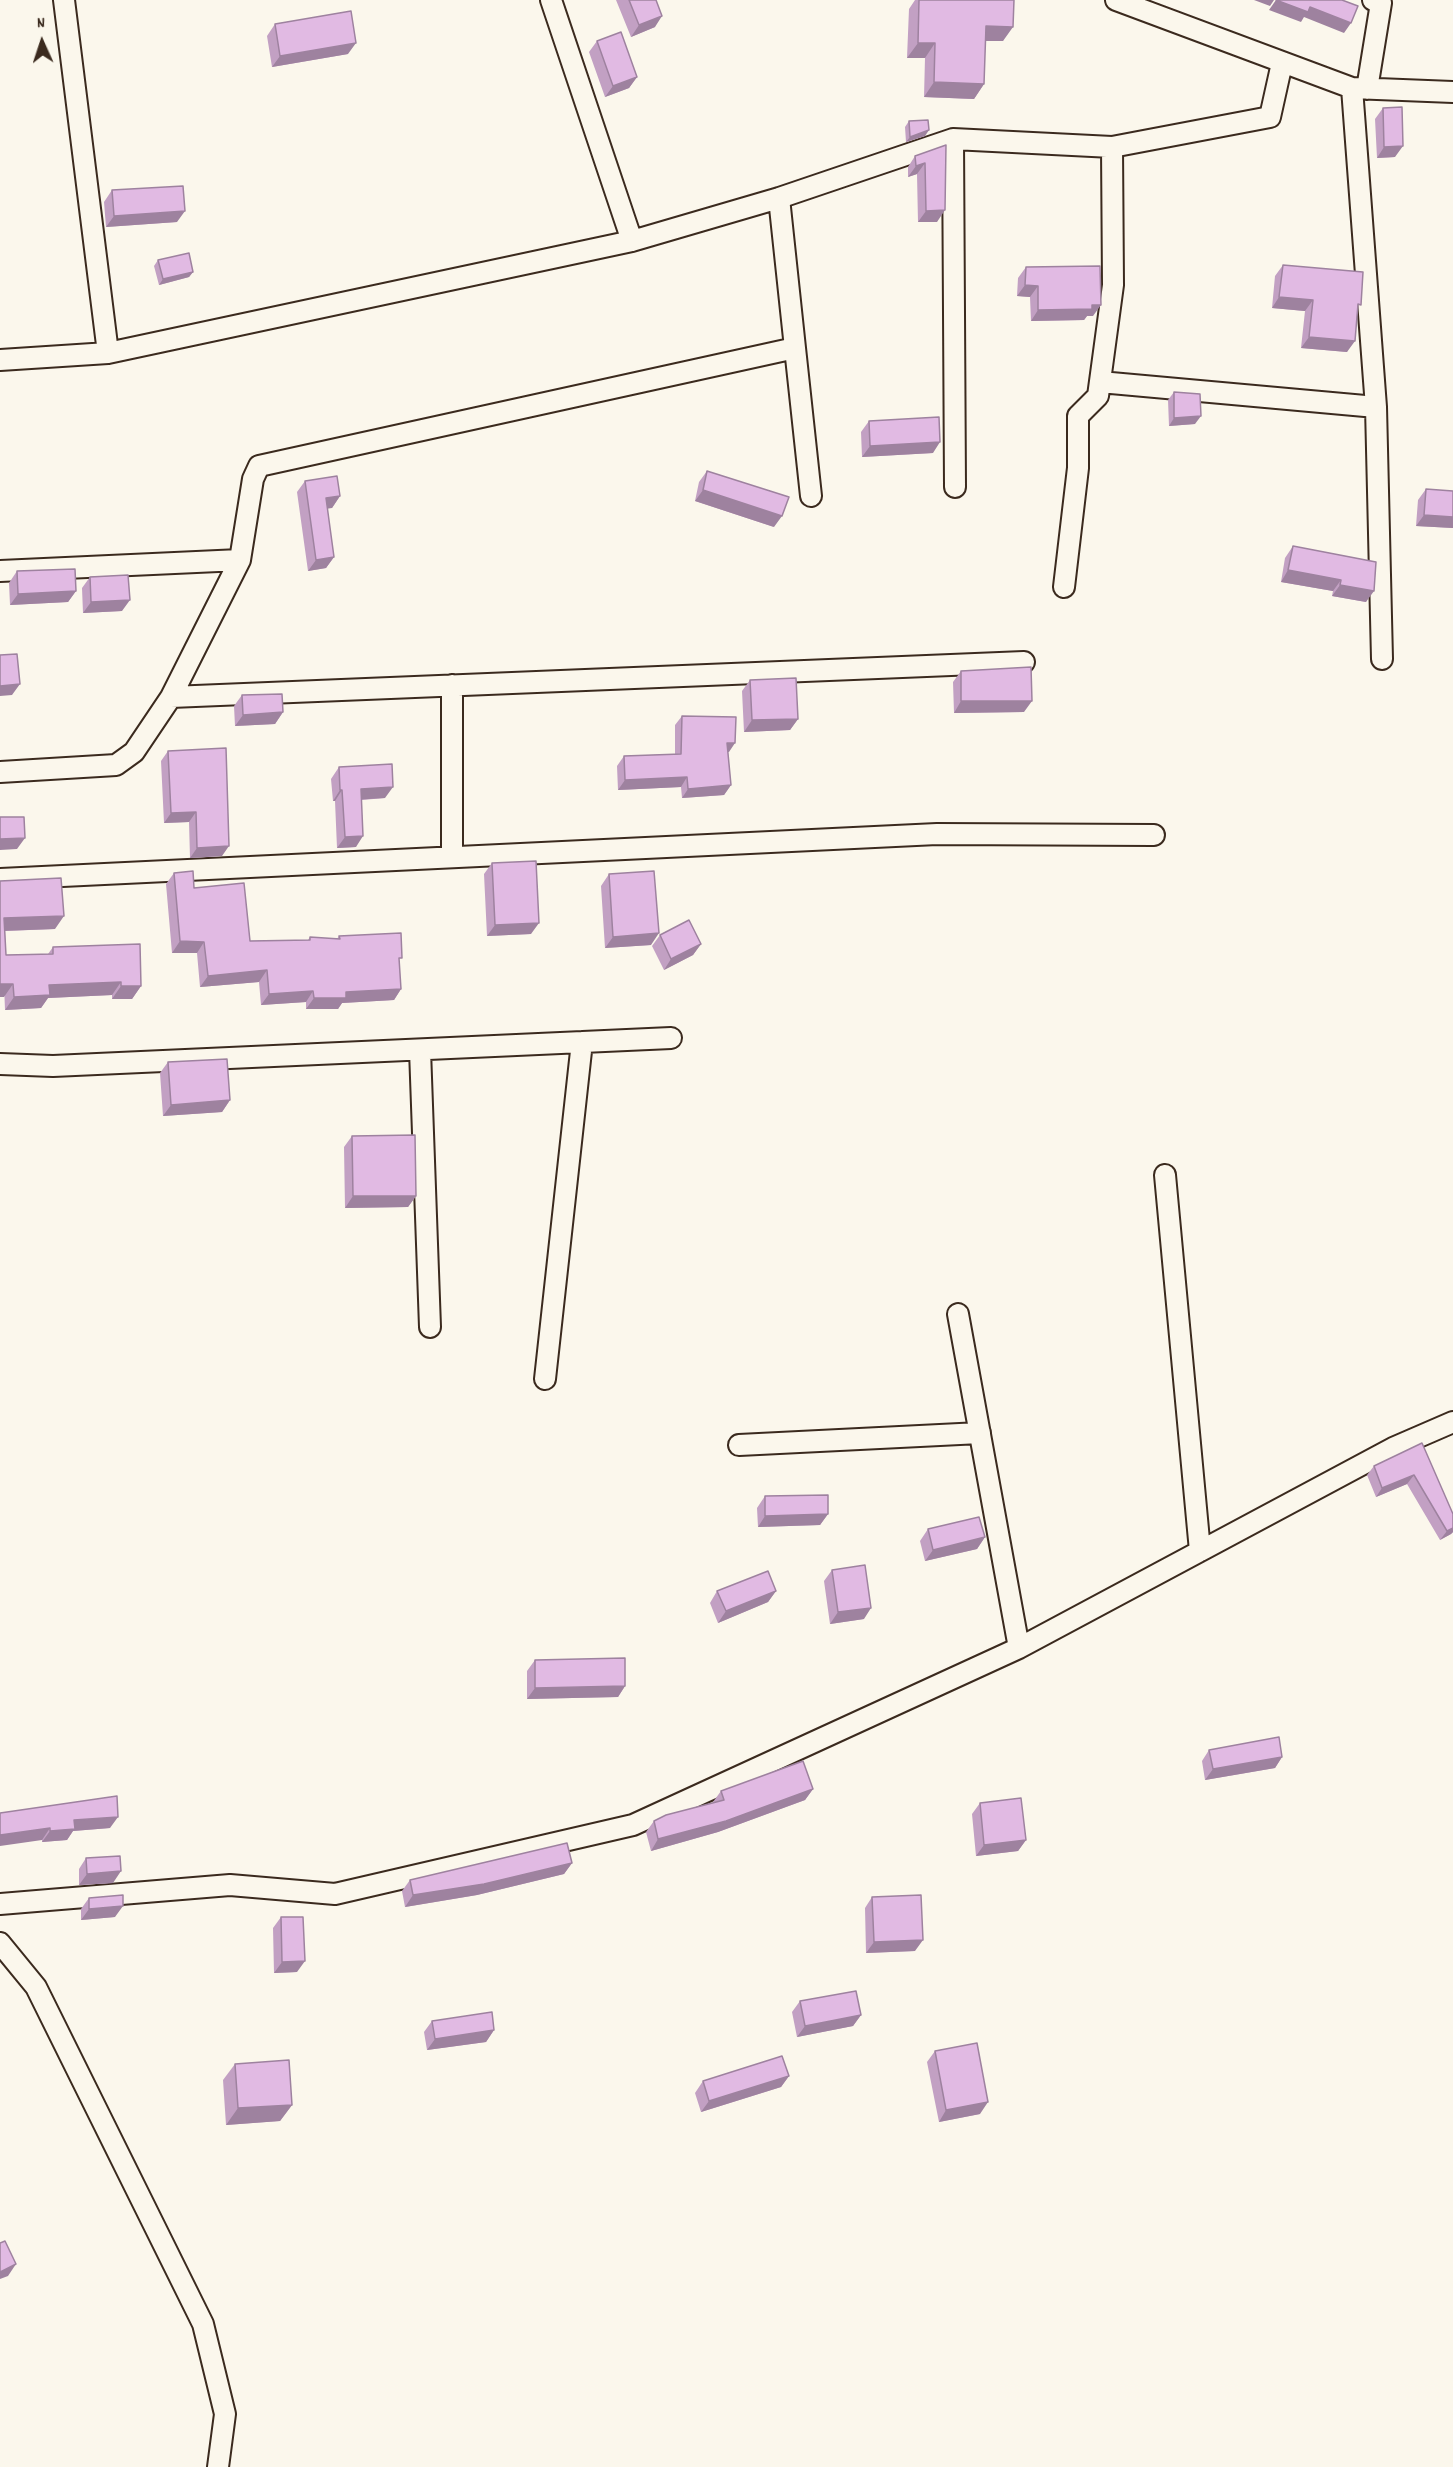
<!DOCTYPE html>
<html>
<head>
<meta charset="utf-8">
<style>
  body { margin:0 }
  #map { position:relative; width:1453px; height:2467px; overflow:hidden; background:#fbf7ec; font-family:Dekko,sans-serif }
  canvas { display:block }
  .north { position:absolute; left:12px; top:12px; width:60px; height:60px; -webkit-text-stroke:4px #fbf7ec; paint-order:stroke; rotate:357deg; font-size:16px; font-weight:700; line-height:24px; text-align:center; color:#3b2a1e }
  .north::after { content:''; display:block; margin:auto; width:21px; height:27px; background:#3b2a1e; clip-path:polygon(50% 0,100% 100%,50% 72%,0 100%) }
</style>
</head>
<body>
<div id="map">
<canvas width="1453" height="2467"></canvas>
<div class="north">N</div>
</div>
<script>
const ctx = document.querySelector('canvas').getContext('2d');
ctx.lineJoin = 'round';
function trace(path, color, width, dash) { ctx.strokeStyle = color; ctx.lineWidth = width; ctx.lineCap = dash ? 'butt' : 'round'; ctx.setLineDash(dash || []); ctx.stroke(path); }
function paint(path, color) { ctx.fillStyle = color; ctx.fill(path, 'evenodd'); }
const minor = new Path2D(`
  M 64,0 L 108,353
  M 551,0 L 632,241
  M 1116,0 L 1352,88 L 1453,92
  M 1352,88 L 1376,407 L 1382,659
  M 1367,89 L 1381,3 L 1373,0
  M 953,139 L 955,487
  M 795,348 L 811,496
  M 0,360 L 108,353 L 632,241 L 779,198 L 953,139 L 1112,147 L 1270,117 L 1282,63
  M 1100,382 L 1376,407
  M 0,571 L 240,560
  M 1064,587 L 1078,468 L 1078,416 L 1098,396 L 1113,285 L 1112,147
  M 171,697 L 1024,662
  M 0,772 L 116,765 L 134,752 L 171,697 L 240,560 L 253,479 L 259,466 L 795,348 L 779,198
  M 452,857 L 452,685
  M 0,879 L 937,834 L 1154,835
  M 420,1050 L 430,1327
  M 0,1064 L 53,1066 L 671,1038
  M 1165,1175 L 1200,1551
  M 958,1314 L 1019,1648
  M 545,1379 L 582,1042
  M 739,1445 L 980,1433
  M 0,1904 L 230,1885 L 335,1894 L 633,1825 L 1019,1648 L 1393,1448 L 1453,1422
  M 0,1943 L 36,1987 L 203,2324 L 225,2414 L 218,2467`);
const wall = new Path2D(`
  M 616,0 L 656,0 L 655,27 L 631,37 Z
  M 915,0 L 1014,0 L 1003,41 L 985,41 L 984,84 L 974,99 L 924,97 L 925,58 L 907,58 L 909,9 Z
  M 275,24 L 348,54 L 272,67 L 267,36 Z
  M 597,41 L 637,77 L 629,88 L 605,97 L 589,52 Z
  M 1383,108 L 1395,157 L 1377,158 L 1375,119 Z
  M 909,121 L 925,136 L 906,142 L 905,127 Z
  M 946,145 L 937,222 L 918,222 L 917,174 L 908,177 L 908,167 L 915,156 Z
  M 112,190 L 177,222 L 106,227 L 104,202 Z
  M 158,260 L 193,272 L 189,277 L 159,285 L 154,266 Z
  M 1283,265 L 1358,309 L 1347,352 L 1301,348 L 1305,311 L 1272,308 L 1275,276 Z
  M 1026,267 L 1093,316 L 1087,316 L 1084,320 L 1031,321 L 1030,297 L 1017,296 L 1018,278 Z
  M 1174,392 L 1195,424 L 1169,426 L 1168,400 Z
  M 869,421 L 933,453 L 862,457 L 861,432 Z
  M 707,471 L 774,527 L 695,501 L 699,482 Z
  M 305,481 L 340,496 L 332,508 L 327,508 L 334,557 L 326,568 L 308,571 L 297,492 Z
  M 1426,489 L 1453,528 L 1416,526 L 1418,500 Z
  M 1293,546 L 1376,562 L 1366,602 L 1332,596 L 1333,591 L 1281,582 L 1285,558 Z
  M 17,571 L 76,591 L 68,602 L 10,605 L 9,583 Z
  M 90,577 L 122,611 L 83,613 L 82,588 Z
  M 961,671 L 1024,712 L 954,713 L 953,682 Z
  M 750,680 L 798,719 L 790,730 L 744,732 L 742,691 Z
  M 242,695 L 283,712 L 275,724 L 235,726 L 234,706 Z
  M 682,716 L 729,752 L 728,752 L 731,785 L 724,795 L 682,798 L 681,787 L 618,790 L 617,766 L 624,756 L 675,754 L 675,725 Z
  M 168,751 L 222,856 L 190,858 L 189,822 L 164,823 L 161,761 Z
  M 339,767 L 385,798 L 362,800 L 356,847 L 337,848 L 335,801 L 333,801 L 331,779 Z
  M 492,863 L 531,934 L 487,936 L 484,874 Z
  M 174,873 L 194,888 L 250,941 L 308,940 L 310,937 L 337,939 L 339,936 L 399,961 L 401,989 L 394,1000 L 342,1003 L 338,1009 L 306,1009 L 306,1002 L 261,1005 L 259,982 L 200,987 L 197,953 L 172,953 L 166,884 Z
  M 609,874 L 651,945 L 605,948 L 601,886 Z
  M 0,881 L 55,929 L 5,931 L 6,955 L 48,954 L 53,947 L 141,986 L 132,999 L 112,999 L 112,995 L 48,998 L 41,1008 L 5,1010 Z
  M 660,935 L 701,944 L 693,955 L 664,970 L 652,946 Z
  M 168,1062 L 230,1100 L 222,1112 L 163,1116 L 160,1073 Z
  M 352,1136 L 416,1196 L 408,1207 L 345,1208 L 344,1147 Z
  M 1422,1443 L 1453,1514 L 1453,1532 L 1451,1534 L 1440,1540 L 1407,1484 L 1376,1497 L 1367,1475 L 1374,1466 Z
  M 765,1496 L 828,1514 L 820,1525 L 758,1527 L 757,1508 Z
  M 928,1529 L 985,1537 L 977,1549 L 925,1561 L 920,1541 Z
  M 832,1570 L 864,1619 L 830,1624 L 824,1581 Z
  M 717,1591 L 776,1591 L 768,1602 L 718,1623 L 710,1603 Z
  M 535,1660 L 625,1686 L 618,1697 L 527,1699 L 527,1671 Z
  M 1209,1750 L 1282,1757 L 1275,1768 L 1205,1780 L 1202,1761 Z
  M 813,1789 L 805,1800 L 718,1832 L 651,1851 L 646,1832 L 654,1821 L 714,1803 L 713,1802 L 721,1791 Z
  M 980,1803 L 1026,1840 L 1018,1851 L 976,1856 L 972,1814 Z
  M 0,1813 L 110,1828 L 73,1831 L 67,1840 L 42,1842 L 42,1840 Z
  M 86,1858 L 113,1883 L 79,1885 L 79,1869 Z
  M 572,1863 L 564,1874 L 477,1895 L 405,1907 L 402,1891 L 410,1880 Z
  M 872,1897 L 915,1951 L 866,1953 L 865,1908 Z
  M 89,1898 L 115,1917 L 81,1920 L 81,1909 Z
  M 281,1917 L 297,1972 L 274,1973 L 273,1928 Z
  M 800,2001 L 861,2015 L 853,2026 L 797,2037 L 792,2012 Z
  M 432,2021 L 494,2030 L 486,2042 L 427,2050 L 424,2032 Z
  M 935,2051 L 980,2114 L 939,2122 L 927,2062 Z
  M 235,2064 L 292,2105 L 280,2121 L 226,2125 L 223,2080 Z
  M 789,2076 L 781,2087 L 701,2112 L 695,2093 L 703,2081 Z`);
const shadedWall = new Path2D(`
  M 1254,0 L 1274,0 L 1270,6 Z
  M 1276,0 L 1310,7 L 1351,23 L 1344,33 L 1304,17 L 1301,22 L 1269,10 Z
  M 662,16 L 655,27 L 631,37 L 639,25 Z
  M 986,26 L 1013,27 L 1003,41 L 976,41 Z
  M 356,43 L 348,54 L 272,67 L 280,56 Z
  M 918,43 L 935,43 L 925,58 L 907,58 Z
  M 637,77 L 629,88 L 605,97 L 613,86 Z
  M 934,82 L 984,84 L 974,99 L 924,97 Z
  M 929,130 L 925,136 L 906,142 L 910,137 Z
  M 1403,146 L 1395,157 L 1377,158 L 1384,147 Z
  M 925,163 L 917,174 L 908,177 L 916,166 Z
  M 945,210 L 937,222 L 918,222 L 926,211 Z
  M 185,211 L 177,222 L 106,227 L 114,216 Z
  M 193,272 L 189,277 L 159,285 L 163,279 Z
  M 1025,285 L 1038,286 L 1030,297 L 1017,296 Z
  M 1279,297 L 1313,300 L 1305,311 L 1272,308 Z
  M 1092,305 L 1101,305 L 1093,316 L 1087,316 L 1084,320 L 1031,321 L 1038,310 Z
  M 1309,337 L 1355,341 L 1347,352 L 1301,348 Z
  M 1201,416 L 1195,424 L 1169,426 L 1174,418 Z
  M 940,442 L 933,453 L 862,457 L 870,446 Z
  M 703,490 L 782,516 L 774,527 L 695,501 Z
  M 340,496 L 332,508 L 318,510 L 326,498 Z
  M 1424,515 L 1453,517 L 1453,528 L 1416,526 Z
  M 334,557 L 326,568 L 308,571 L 316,560 Z
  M 1288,570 L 1341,580 L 1333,591 L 1281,582 Z
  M 1340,585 L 1374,591 L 1366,602 L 1332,596 Z
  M 76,591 L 68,602 L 10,605 L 18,594 Z
  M 130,600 L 122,611 L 83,613 L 91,602 Z
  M 20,684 L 12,695 L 0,696 L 0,686 Z
  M 961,701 L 1032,701 L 1024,712 L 954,713 Z
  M 283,712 L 275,724 L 235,726 L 243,715 Z
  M 798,719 L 790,730 L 744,732 L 752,720 Z
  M 727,743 L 735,743 L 729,752 L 720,752 Z
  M 687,777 L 681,787 L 618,790 L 625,780 Z
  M 731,785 L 724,795 L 682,798 L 688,789 Z
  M 393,787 L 385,798 L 353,800 L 361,789 Z
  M 340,790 L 342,790 L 335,801 L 333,801 Z
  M 196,812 L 189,822 L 164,823 L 171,813 Z
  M 363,836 L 356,847 L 337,848 L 345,837 Z
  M 25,838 L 17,849 L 0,850 L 0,839 Z
  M 229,846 L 222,856 L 190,858 L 197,848 Z
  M 64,916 L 55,929 L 0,931 L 4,918 Z
  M 539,923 L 531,934 L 487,936 L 495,925 Z
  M 659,933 L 651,945 L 605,948 L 613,937 Z
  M 180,941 L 204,942 L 197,953 L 172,953 Z
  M 701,944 L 693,955 L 664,970 L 671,959 Z
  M 267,970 L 259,982 L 200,987 L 208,976 Z
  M 121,982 L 112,995 L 48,998 L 41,1008 L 5,1010 L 14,997 L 49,985 Z
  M 0,984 L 13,984 L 4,997 L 0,997 Z
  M 121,986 L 141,986 L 132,999 L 112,999 Z
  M 401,989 L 394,1000 L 342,1003 L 338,1009 L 306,1009 L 314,998 L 346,992 Z
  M 313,991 L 306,1002 L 261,1005 L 269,994 Z
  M 230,1100 L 222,1112 L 163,1116 L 171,1105 Z
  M 353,1196 L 416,1196 L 408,1207 L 345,1208 Z
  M 1414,1475 L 1407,1484 L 1376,1497 L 1382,1488 Z
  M 828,1514 L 820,1525 L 758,1527 L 765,1516 Z
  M 1453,1528 L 1453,1532 L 1451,1534 L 1440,1540 L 1447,1531 Z
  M 985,1537 L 977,1549 L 925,1561 L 933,1550 Z
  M 776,1591 L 768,1602 L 718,1623 L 726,1611 Z
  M 871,1608 L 864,1619 L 830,1624 L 838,1612 Z
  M 625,1686 L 618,1697 L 527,1699 L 535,1688 Z
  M 1282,1757 L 1275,1768 L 1205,1780 L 1213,1769 Z
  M 813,1789 L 805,1800 L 718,1832 L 651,1851 L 658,1839 Z
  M 118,1817 L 110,1828 L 73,1831 L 67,1840 L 42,1842 L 50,1831 L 74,1820 Z
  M 50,1828 L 42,1840 L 0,1846 L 0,1835 Z
  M 1026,1840 L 1018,1851 L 976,1856 L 984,1845 Z
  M 572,1863 L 564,1874 L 477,1895 L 405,1907 L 413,1895 Z
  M 121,1871 L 113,1883 L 79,1885 L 87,1874 Z
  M 123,1906 L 115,1917 L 81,1920 L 89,1909 Z
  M 923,1940 L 915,1951 L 866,1953 L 874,1942 Z
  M 305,1961 L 297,1972 L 274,1973 L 282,1962 Z
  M 861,2015 L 853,2026 L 797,2037 L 805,2026 Z
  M 494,2030 L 486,2042 L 427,2050 L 435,2039 Z
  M 789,2076 L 781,2087 L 701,2112 L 709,2101 Z
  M 988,2102 L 980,2114 L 939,2122 L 946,2110 Z
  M 292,2105 L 280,2121 L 226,2125 L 238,2108 Z
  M 16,2264 L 8,2276 L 0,2279 L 0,2272 Z`);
const building = new Path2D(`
  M 629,0 L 656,0 L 662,16 L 639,25 Z
  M 919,0 L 1014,0 L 1013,27 L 986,26 L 984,84 L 934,82 L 935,43 L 918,43 Z
  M 1276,0 L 1342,0 L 1358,6 L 1351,23 L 1310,7 L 1308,12 Z
  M 351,11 L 356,43 L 280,56 L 275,24 Z
  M 621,32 L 637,77 L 613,86 L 597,41 Z
  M 1402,107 L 1403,146 L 1384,147 L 1383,108 Z
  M 928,120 L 929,130 L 910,137 L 909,121 Z
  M 946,145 L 945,210 L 926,211 L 925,163 L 916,166 L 915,156 Z
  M 183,186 L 185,211 L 114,216 L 112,190 Z
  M 189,253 L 193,272 L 163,279 L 158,260 Z
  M 1283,265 L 1363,272 L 1361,305 L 1358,304 L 1355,341 L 1309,337 L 1313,300 L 1279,297 Z
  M 1100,266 L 1101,305 L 1092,305 L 1092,309 L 1038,310 L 1038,286 L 1025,285 L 1026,267 Z
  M 1174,392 L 1200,394 L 1201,416 L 1174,418 Z
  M 939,417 L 940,442 L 870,446 L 869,421 Z
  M 707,471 L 789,497 L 782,516 L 703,490 Z
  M 337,476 L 340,496 L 326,498 L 334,557 L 316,560 L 305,481 Z
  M 1426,489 L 1453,491 L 1453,517 L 1424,515 Z
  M 1293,546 L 1376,562 L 1374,591 L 1340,585 L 1341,580 L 1288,570 Z
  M 75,569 L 76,591 L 18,594 L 17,571 Z
  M 128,575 L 130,600 L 91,602 L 90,577 Z
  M 17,654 L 20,684 L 0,686 L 0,655 Z
  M 1031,667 L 1032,701 L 961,701 L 961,671 Z
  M 796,678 L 798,719 L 752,720 L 750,680 Z
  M 282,694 L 283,712 L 243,715 L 242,695 Z
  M 682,716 L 736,717 L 735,743 L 727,743 L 731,785 L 688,789 L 687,777 L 625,780 L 624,756 L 681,754 Z
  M 226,748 L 229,846 L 197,848 L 196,812 L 171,813 L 168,751 Z
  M 392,764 L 393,787 L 361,789 L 363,836 L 345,837 L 342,790 L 340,790 L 339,767 Z
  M 0,817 L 24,817 L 25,838 L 0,839 Z
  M 536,861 L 539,923 L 495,925 L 492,863 Z
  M 193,871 L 194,888 L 244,883 L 250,941 L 310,940 L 310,937 L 340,939 L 339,936 L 401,933 L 402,958 L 399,958 L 401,989 L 346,992 L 346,998 L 314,998 L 313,991 L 269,994 L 267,970 L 208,976 L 204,942 L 180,941 L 174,873 Z
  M 654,871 L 659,933 L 613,937 L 609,874 Z
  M 61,878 L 64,916 L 4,918 L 6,955 L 53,954 L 53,947 L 140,944 L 141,986 L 121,986 L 121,982 L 49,985 L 50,995 L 14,997 L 13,984 L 0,984 L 0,881 Z
  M 689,920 L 701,944 L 671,959 L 660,935 Z
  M 227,1059 L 230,1100 L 171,1105 L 168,1062 Z
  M 415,1135 L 416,1196 L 353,1196 L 352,1136 Z
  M 1422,1443 L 1453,1514 L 1453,1528 L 1447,1531 L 1414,1475 L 1382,1488 L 1374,1466 Z
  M 828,1495 L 828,1514 L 765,1516 L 765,1496 Z
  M 979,1517 L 985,1537 L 933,1550 L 928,1529 Z
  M 865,1565 L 871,1608 L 838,1612 L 832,1570 Z
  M 768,1571 L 776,1591 L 726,1611 L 717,1591 Z
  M 625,1658 L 625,1686 L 535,1688 L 535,1660 Z
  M 1279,1737 L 1282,1757 L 1213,1769 L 1209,1750 Z
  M 803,1761 L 813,1789 L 726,1821 L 658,1839 L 654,1821 L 666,1815 L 724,1800 L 721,1791 Z
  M 117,1796 L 118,1817 L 74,1820 L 75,1829 L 50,1831 L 50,1828 L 0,1835 L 0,1813 Z
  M 1021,1798 L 1026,1840 L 984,1845 L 980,1803 Z
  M 567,1843 L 572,1863 L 484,1884 L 413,1895 L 410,1880 Z
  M 120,1856 L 121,1871 L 87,1874 L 86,1858 Z
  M 123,1895 L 123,1906 L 89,1909 L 89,1898 Z
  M 921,1895 L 923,1940 L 874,1942 L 872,1897 Z
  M 281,1917 L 303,1917 L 305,1961 L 282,1962 Z
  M 856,1991 L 861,2015 L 805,2026 L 800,2001 Z
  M 492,2012 L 494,2030 L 435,2039 L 432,2021 Z
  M 977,2043 L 988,2102 L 946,2110 L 935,2051 Z
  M 782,2056 L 789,2076 L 709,2101 L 703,2081 Z
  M 289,2060 L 292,2105 L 238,2108 L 235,2064 Z
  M 5,2241 L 16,2264 L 0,2272 L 0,2243 Z`);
trace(minor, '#3b2a1e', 24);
trace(minor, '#fbf7ec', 20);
paint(wall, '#c2a0c3');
paint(shadedWall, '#9e829f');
paint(building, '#e1bae3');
trace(building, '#9e829f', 1.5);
</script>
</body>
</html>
